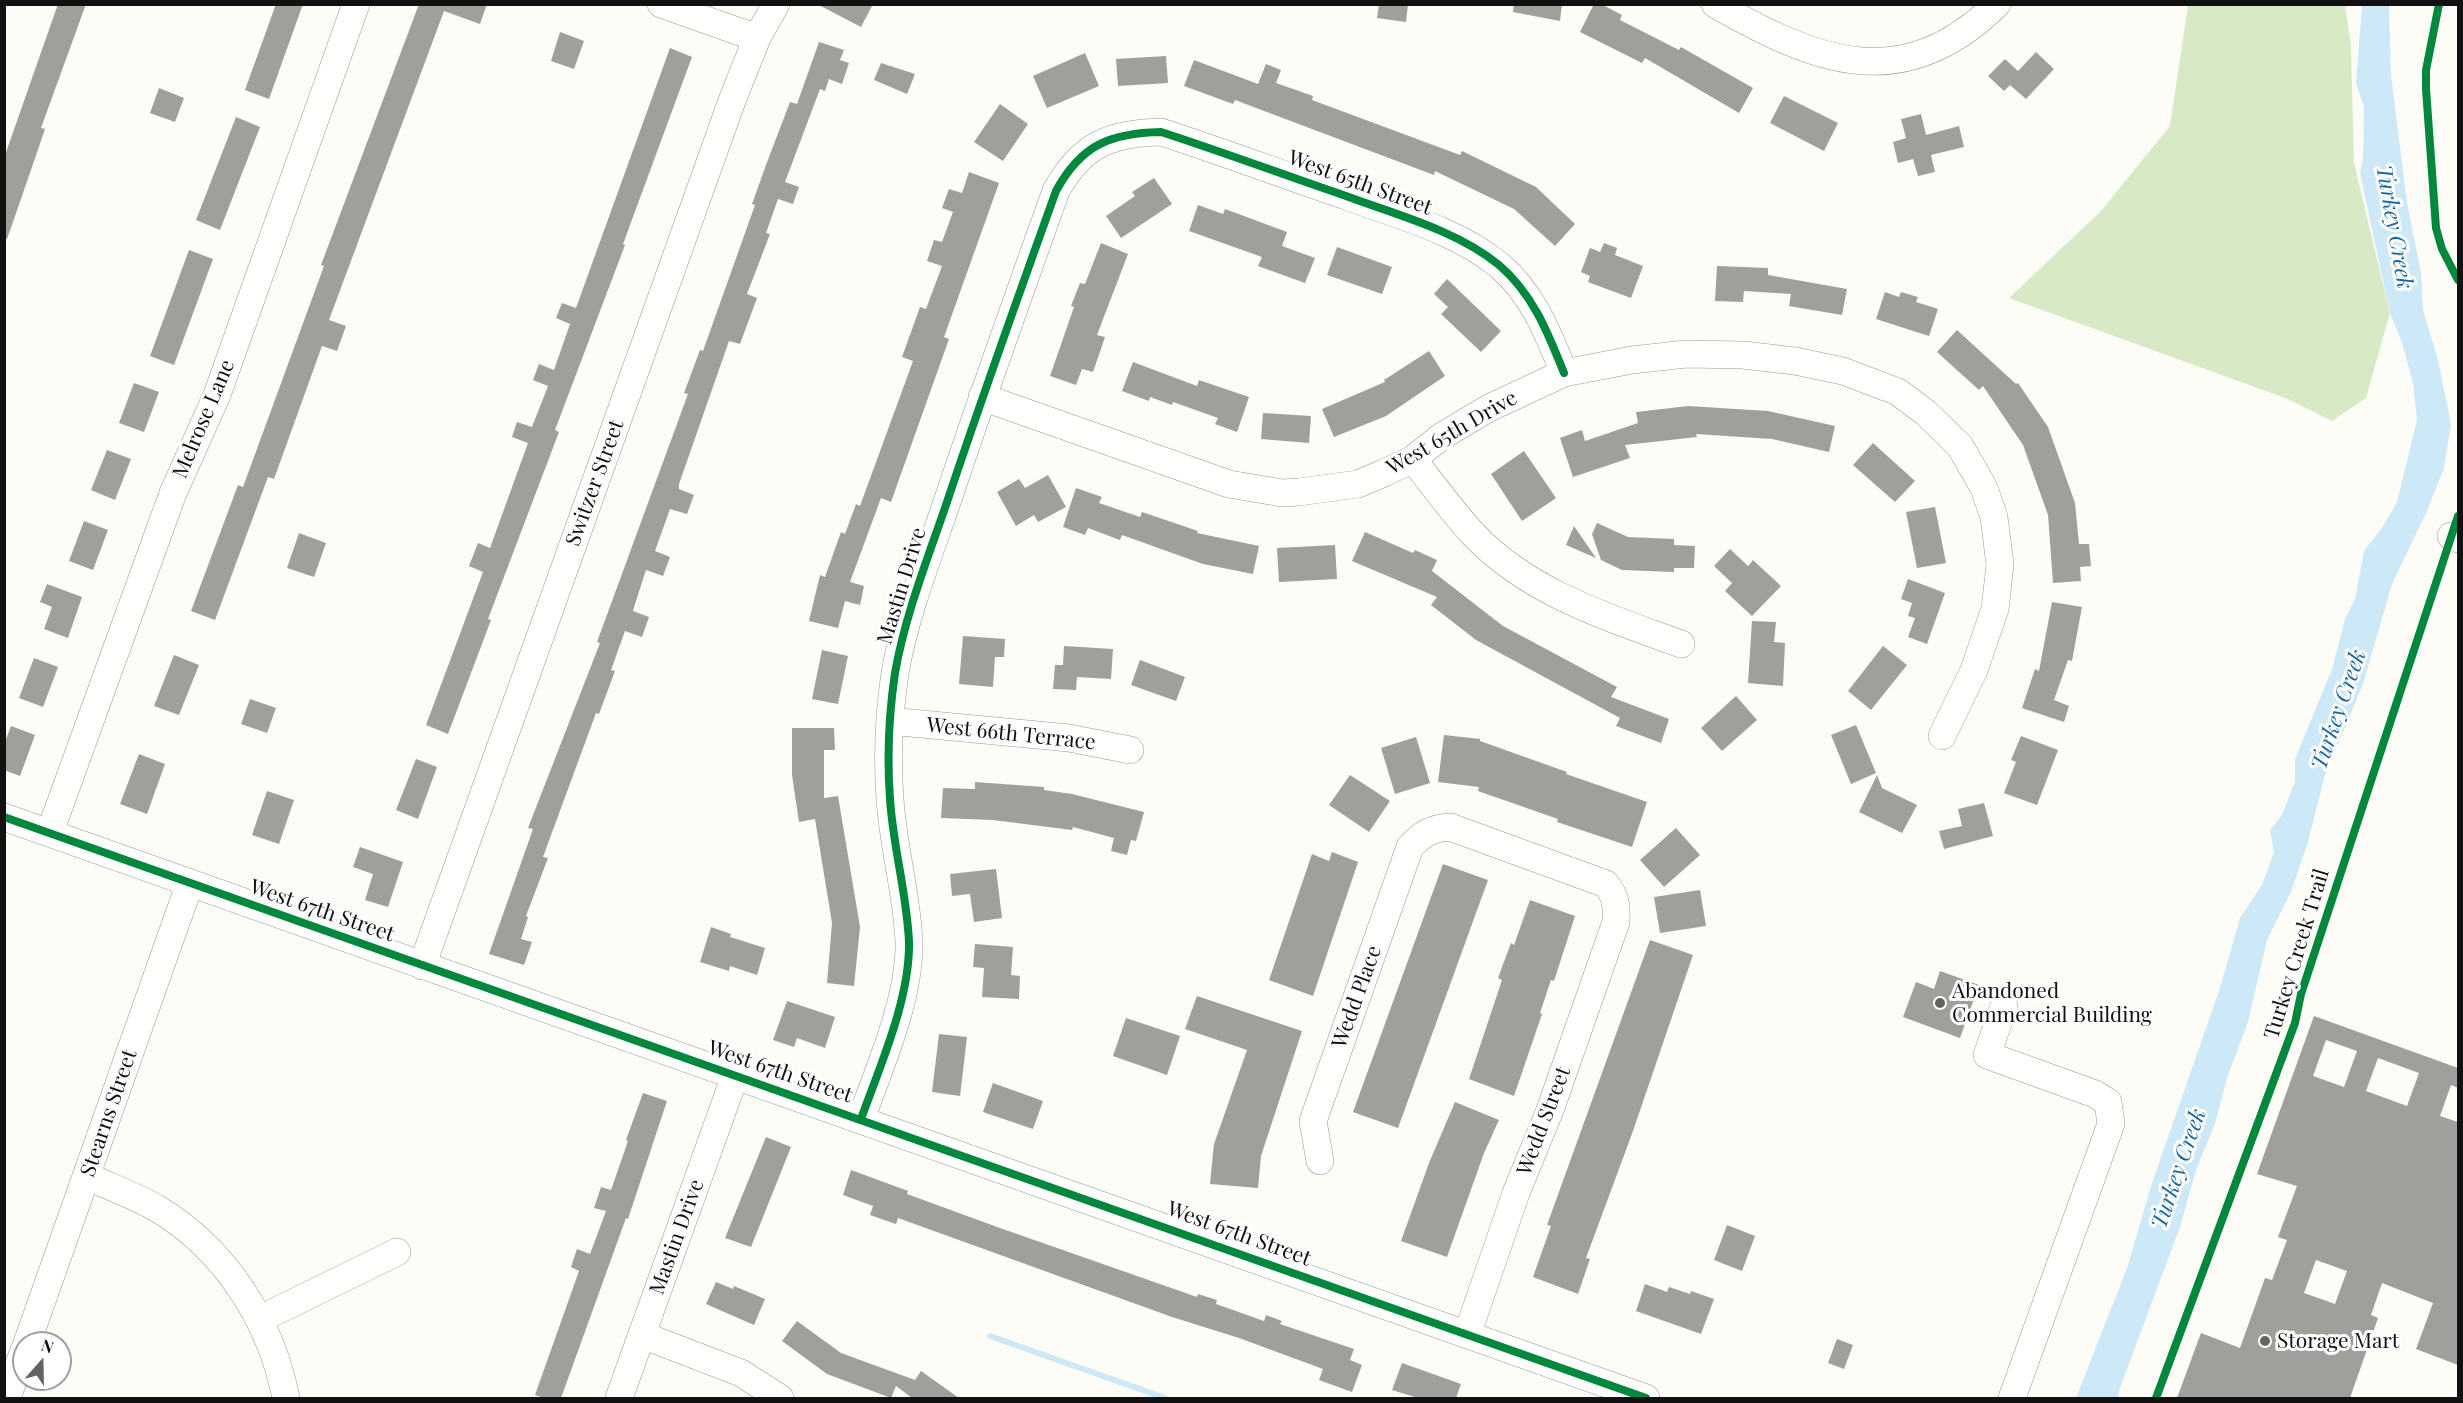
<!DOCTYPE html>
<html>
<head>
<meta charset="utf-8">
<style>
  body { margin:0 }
  #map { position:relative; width:2463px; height:1403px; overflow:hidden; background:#fdfcf7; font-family:"Playfair Display",serif }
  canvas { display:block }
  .frame { position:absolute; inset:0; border:6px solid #111; pointer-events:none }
  .north { position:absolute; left:12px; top:1331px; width:60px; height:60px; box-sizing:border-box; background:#fff; border:2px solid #a0a0a0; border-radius:50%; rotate:20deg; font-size:16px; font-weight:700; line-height:24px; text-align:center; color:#111 }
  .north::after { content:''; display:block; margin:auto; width:21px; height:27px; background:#646362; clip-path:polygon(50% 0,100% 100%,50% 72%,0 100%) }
</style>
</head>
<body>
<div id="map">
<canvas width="2463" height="1403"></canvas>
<div class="frame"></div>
<div class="north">N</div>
</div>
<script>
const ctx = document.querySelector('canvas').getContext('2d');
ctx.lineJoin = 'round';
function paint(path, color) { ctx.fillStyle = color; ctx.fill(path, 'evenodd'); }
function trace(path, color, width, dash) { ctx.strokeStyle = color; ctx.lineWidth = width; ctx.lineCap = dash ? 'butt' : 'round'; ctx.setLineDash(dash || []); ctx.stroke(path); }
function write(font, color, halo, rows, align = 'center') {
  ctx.font = font + ' "Playfair Display",serif'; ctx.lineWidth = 6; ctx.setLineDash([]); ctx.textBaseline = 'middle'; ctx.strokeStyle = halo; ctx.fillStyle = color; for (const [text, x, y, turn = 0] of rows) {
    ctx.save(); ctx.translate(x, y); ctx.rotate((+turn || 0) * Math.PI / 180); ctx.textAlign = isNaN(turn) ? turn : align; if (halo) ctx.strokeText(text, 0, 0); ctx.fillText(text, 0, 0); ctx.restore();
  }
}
const forest = new Path2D(`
  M 2188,5 L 2345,5 L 2351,46 L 2354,163 L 2390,313 L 2366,398 L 2332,421 L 2288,399 L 2009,298 L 2100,212 L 2170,126 Z`);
const water = new Path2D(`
  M 2362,5 L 2389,5 L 2391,75 L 2407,203 L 2421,273 L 2423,310 L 2438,360 L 2451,424 L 2444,468 L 2427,511 L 2392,584 L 2363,684 L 2325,775 L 2308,842 L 2291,892 L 2267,940 L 2248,1022 L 2227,1078 L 2215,1124 L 2196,1170 L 2180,1227 L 2120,1388 L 2118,1398 L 2076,1398 L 2127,1268 L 2152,1183 L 2219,991 L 2240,918 L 2262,885 L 2274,852 L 2270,830 L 2282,815 L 2295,782 L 2295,759 L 2332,669 L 2345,619 L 2355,599 L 2364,551 L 2382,528 L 2397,502 L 2417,420 L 2413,383 L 2402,343 L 2390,313 L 2360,173 L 2363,159 L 2364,107 L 2356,83 Z`);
const stream = new Path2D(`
  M 990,1336 L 1165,1398`);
const building = new Path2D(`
  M 58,4 L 86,4 L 41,128 L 45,129 L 22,196 L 7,239 L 4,239 L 4,158 Z
  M 276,4 L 303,4 L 269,99 L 245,90 Z
  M 419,4 L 487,4 L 480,24 L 444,11 L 329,320 L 346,326 L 337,351 L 322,346 L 274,479 L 268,477 L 215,620 L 191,611 L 238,485 L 243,487 L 324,266 L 321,265 Z
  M 817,4 L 873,4 L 861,27 Z
  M 1379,4 L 1408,4 L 1406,22 L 1377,18 Z
  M 1514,4 L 1562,4 L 1560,21 L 1513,12 Z
  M 1594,4 L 1601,4 L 1622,15 L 1620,20 L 1679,50 L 1681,47 L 1753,88 L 1739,113 L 1645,58 L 1642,63 L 1580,32 Z
  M 560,32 L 584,41 L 574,69 L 551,61 Z
  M 819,42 L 844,50 L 840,60 L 849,63 L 842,84 L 829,79 L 825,91 L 820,89 L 785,182 L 799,187 L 793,204 L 778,199 L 766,233 L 770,234 L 747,294 L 757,298 L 740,344 L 729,341 L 679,484 L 679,489 L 694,495 L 687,514 L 670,509 L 655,551 L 670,557 L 663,576 L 646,570 L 634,607 L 633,611 L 649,617 L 642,637 L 625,631 L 611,670 L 615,671 L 599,714 L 596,713 L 543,857 L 548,858 L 526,916 L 528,917 L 521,939 L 532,942 L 524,965 L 489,954 L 533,829 L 528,828 L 600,643 L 597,642 L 688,394 L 684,393 L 700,350 L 703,351 L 755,205 L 752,204 L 766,165 L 790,102 L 797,104 Z
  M 670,48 L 692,57 L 623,244 L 625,245 L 555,430 L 559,432 L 488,619 L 491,620 L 448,734 L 426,725 L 483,572 L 469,566 L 478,543 L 490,548 L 528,443 L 512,437 L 517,422 L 532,427 L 548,386 L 533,380 L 539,364 L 554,370 L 570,324 L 556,318 L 562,303 L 576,308 Z
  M 2036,52 L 2054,69 L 2026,99 L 2010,85 L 2004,91 L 1988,76 L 2005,59 L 2018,71 Z
  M 1085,53 L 1099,86 L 1047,108 L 1033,76 Z
  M 1166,56 L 1168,83 L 1118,86 L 1116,59 Z
  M 1194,60 L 1258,84 L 1266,64 L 1281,70 L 1276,83 L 1313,96 L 1312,100 L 1460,155 L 1462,151 L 1536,187 L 1575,224 L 1555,246 L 1514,209 L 1435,171 L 1434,175 L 1235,100 L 1233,104 L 1184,86 Z
  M 881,63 L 915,74 L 907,94 L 874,80 Z
  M 159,88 L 184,98 L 175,122 L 150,113 Z
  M 1784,96 L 1838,123 L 1824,151 L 1770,123 Z
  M 1000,104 L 1028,124 L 1003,161 L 974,142 Z
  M 1921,114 L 1926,135 L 1959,126 L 1964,147 L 1931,155 L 1935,172 L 1918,176 L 1913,159 L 1898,163 L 1893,142 L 1906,138 L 1901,119 Z
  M 236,117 L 260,127 L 220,230 L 196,220 Z
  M 969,172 L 999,183 L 944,337 L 949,339 L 891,502 L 881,498 L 850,582 L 864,586 L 860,605 L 845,601 L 838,628 L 809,621 L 820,575 L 825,577 L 841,532 L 845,534 L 856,504 L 860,506 L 913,361 L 902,357 L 920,307 L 926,309 L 942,266 L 927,261 L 934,240 L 942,242 L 953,212 L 942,208 L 949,189 L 962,193 Z
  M 1154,178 L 1172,204 L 1121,238 L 1106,216 L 1135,196 L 1132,192 Z
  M 1198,205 L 1223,214 L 1225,209 L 1287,232 L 1282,246 L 1315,258 L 1305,283 L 1258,266 L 1262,257 L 1189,231 Z
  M 1101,243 L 1128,254 L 1097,335 L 1105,337 L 1093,372 L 1082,369 L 1076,385 L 1050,376 L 1074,307 L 1071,306 L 1080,283 L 1085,284 Z
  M 1604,243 L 1617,248 L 1615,255 L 1643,266 L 1631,298 L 1588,282 L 1590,276 L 1581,272 L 1590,248 L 1600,252 Z
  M 1337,247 L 1392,267 L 1382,294 L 1327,275 Z
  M 189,250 L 213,259 L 174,365 L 150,356 Z
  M 1717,266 L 1768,268 L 1768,275 L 1847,289 L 1842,315 L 1789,306 L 1791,294 L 1744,291 L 1743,302 L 1715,301 Z
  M 1447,279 L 1501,331 L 1481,352 L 1441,314 L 1448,307 L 1434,294 Z
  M 1885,292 L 1899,297 L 1901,292 L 1918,297 L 1916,302 L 1938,309 L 1929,336 L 1876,319 Z
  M 1957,330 L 2016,384 L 2018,383 L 2048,427 L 2075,503 L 2079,544 L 2089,544 L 2091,566 L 2080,567 L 2081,581 L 2053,583 L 2048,515 L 2023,445 L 1983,386 L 1979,390 L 1937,352 Z
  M 1429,351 L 1445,376 L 1386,416 L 1334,437 L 1322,409 L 1385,382 L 1384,380 Z
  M 1133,362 L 1197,386 L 1199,380 L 1249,397 L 1237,432 L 1215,424 L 1218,418 L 1173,402 L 1172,405 L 1150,397 L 1149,401 L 1122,391 Z
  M 134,383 L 159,392 L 144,432 L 119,423 Z
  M 1688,406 L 1768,411 L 1835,426 L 1829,452 L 1772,439 L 1696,434 L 1697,437 L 1625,445 L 1630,458 L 1573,477 L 1560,438 L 1582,430 L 1585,441 L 1638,423 L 1636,412 Z
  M 1263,413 L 1311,416 L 1309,443 L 1261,439 Z
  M 1873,443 L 1915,481 L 1895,502 L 1853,465 Z
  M 107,450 L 131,459 L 115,500 L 91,490 Z
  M 1524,451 L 1556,498 L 1522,521 L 1491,474 Z
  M 1048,475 L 1066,507 L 1038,522 L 1034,515 L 1016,526 L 997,492 L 1019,479 L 1025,488 Z
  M 1076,488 L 1102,497 L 1099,503 L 1140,517 L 1142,512 L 1198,531 L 1197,533 L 1259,546 L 1253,574 L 1203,564 L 1122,535 L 1120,540 L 1088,528 L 1085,535 L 1063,527 Z
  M 1935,507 L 1946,563 L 1917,568 L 1906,512 Z
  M 84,521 L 108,530 L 93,570 L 69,561 Z
  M 1597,523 L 1628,537 L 1674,539 L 1674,545 L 1695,546 L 1694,568 L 1674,568 L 1674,572 L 1622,570 L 1601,560 L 1592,534 Z
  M 1574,526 L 1596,558 L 1566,545 Z
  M 1365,532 L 1413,553 L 1415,550 L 1437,560 L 1432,571 L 1503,626 L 1617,687 L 1611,697 L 1669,719 L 1661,743 L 1616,726 L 1620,718 L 1476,640 L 1431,605 L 1437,597 L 1352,561 Z
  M 299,533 L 326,543 L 314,577 L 287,568 Z
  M 1335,545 L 1337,579 L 1279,582 L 1277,548 Z
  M 1730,549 L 1748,566 L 1753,560 L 1781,586 L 1752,616 L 1725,591 L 1732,583 L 1714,566 Z
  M 1908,579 L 1945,593 L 1927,644 L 1908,637 L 1915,618 L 1908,616 L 1912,603 L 1901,599 Z
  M 47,584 L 82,597 L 68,638 L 44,629 L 52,607 L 40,602 Z
  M 2052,602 L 2082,607 L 2072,661 L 2068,660 L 2054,700 L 2069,706 L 2064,722 L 2022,708 L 2035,669 L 2039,671 Z
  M 1752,621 L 1776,622 L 1774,642 L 1785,643 L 1783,686 L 1748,683 Z
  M 963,636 L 1005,639 L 1004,657 L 995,657 L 993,687 L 959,684 Z
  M 1064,646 L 1113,649 L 1111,679 L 1077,677 L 1076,690 L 1053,689 L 1055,665 L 1063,665 Z
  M 1883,646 L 1907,665 L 1871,710 L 1848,691 Z
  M 822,650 L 848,656 L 838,704 L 812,699 Z
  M 174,655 L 199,665 L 179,715 L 154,706 Z
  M 34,658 L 58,667 L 43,707 L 19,698 Z
  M 1140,660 L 1185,677 L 1176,701 L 1131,685 Z
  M 1736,696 L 1757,720 L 1722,751 L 1701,728 Z
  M 250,699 L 276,708 L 267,733 L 241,724 Z
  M 1856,725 L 1876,773 L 1851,784 L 1831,735 Z
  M 11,726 L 35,735 L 20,776 L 4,770 L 4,744 Z
  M 792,728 L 834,728 L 835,750 L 824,750 L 824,798 L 838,796 L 860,927 L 854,986 L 827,983 L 832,923 L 815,819 L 799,822 L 792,775 Z
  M 1444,735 L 1480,739 L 1480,741 L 1567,772 L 1566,774 L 1647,802 L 1632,847 L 1557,822 L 1558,819 L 1478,791 L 1479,787 L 1438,782 Z
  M 2021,736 L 2058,750 L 2037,805 L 2004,793 L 2016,762 L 2011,760 Z
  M 1416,737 L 1430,783 L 1395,794 L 1381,748 Z
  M 139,754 L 165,764 L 147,814 L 120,804 Z
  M 416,759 L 437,767 L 418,819 L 396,810 Z
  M 1350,775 L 1390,801 L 1369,832 L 1329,805 Z
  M 1877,775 L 1882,788 L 1917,805 L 1902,833 L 1859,812 Z
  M 975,782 L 1044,787 L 1044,790 L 1072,794 L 1144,812 L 1136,841 L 1131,840 L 1127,855 L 1111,851 L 1114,838 L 1073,827 L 1072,830 L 993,820 L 941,818 L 943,788 L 975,789 Z
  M 267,791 L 294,800 L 279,844 L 252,835 Z
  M 1984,803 L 1993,836 L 1944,849 L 1939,831 L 1962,826 L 1958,809 Z
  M 1676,828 L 1700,855 L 1664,887 L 1640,860 Z
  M 360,847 L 403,862 L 388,907 L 365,900 L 373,874 L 353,867 Z
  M 1332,852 L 1358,862 L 1313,996 L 1269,980 L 1312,854 L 1329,861 Z
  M 1443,864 L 1488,880 L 1398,1128 L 1353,1112 Z
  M 996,869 L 1002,918 L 974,922 L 970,894 L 952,896 L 950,874 Z
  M 1700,890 L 1706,926 L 1660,933 L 1654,897 Z
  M 1530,900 L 1575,916 L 1554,981 L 1551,980 L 1540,1013 L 1542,1014 L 1514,1096 L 1469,1079 L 1502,980 L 1498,978 L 1511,943 L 1514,945 Z
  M 711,927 L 731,934 L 730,937 L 765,948 L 757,975 L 730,966 L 729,971 L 700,962 Z
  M 1650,940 L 1693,955 L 1633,1131 L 1586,1258 L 1590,1259 L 1578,1294 L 1533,1277 L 1551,1226 L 1547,1225 Z
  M 975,944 L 1013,947 L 1011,975 L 1020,976 L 1019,999 L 982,997 L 984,968 L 973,967 Z
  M 1940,971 L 1979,985 L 1960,1038 L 1903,1017 L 1916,982 L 1934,989 Z
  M 1197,996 L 1302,1031 L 1261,1156 L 1258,1188 L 1210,1184 L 1214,1144 L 1247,1050 L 1185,1029 Z
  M 787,1001 L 835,1017 L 825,1048 L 797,1038 L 794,1047 L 773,1040 Z
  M 2314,1016 L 2458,1068 L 2458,1088 L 2451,1085 L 2440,1116 L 2458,1122 L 2458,1365 L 2416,1349 L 2433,1303 L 2382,1283 L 2371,1315 L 2378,1318 L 2350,1398 L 2177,1398 L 2201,1333 L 2240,1348 L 2265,1278 L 2272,1280 L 2287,1240 L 2278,1237 L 2297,1186 L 2257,1174 ZM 2326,1040 L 2357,1051 L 2344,1087 L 2313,1076 ZM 2378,1058 L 2419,1073 L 2407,1106 L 2366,1091 ZM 2316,1260 L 2347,1271 L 2335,1304 L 2304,1293 Z
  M 1126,1018 L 1180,1036 L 1167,1075 L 1113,1056 Z
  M 939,1034 L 967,1037 L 960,1096 L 932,1092 Z
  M 993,1083 L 1043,1101 L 1033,1129 L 983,1112 Z
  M 643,1093 L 667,1101 L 628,1219 L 626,1218 L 561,1398 L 544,1398 L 535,1395 L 579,1271 L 571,1267 L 577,1249 L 590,1254 L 606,1211 L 594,1208 L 601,1187 L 611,1190 L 628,1141 L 626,1140 Z
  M 1455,1102 L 1499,1120 L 1484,1153 L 1447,1257 L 1401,1241 L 1429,1163 Z
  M 766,1137 L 791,1147 L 751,1247 L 725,1238 Z
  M 851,1170 L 908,1191 L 907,1194 L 1000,1228 L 1197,1297 L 1198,1294 L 1217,1300 L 1216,1304 L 1264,1321 L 1266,1315 L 1282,1321 L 1280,1324 L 1354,1349 L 1350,1360 L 1362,1365 L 1352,1392 L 1319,1380 L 1323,1369 L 1239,1338 L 1172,1317 L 898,1218 L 896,1224 L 870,1215 L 873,1206 L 843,1195 Z
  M 1727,1225 L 1755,1236 L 1742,1271 L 1714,1260 Z
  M 716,1282 L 733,1289 L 734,1286 L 765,1299 L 754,1325 L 706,1304 Z
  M 1645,1284 L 1667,1292 L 1669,1287 L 1690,1294 L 1691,1291 L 1714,1299 L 1701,1334 L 1636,1311 Z
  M 797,1321 L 841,1353 L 915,1380 L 921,1371 L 959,1398 L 912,1398 L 896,1386 L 891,1398 L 827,1374 L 782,1341 Z
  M 1837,1339 L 1853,1345 L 1844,1369 L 1828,1363 Z
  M 1402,1363 L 1461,1384 L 1456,1398 L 1418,1398 L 1392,1390 Z`);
const minor = new Path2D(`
  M 661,4 L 757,38
  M 1715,4 C 1816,62 1903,97 1997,4
  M 982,397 L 1229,484 L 1282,493 L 1299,492 L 1358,484 L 1384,473 L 1413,459 L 1442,436 L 1489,408 L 1564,373 L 1632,360 L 1686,354 L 1743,355 L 1795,361 L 1843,371 L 1898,392 L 1926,413 L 1960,446 L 1984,488 L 1994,517 L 2000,565 L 1995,609 L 1974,670 L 1942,736
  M 1413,459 C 1432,484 1451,510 1473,534 C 1529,593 1607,617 1681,644
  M 2451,536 L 2458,539
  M 890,721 L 1069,738 L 1130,750
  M 4,817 L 1646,1398
  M 50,832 L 173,493 L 217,395 L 356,4
  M 422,966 L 733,98 L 757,38 L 776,4
  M 2004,1006 L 1987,1055 L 2095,1094 L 2108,1102 L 2111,1124 L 2012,1398
  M 861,1119 C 880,1066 910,999 909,942 C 907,894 893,847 890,799 C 887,758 889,713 895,673 C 905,615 928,558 947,502 C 982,397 1019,294 1056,191 C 1081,145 1110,133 1161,132 C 1223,152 1284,175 1346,196 C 1397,215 1456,230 1499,265 C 1533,294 1548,333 1564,373
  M 1320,1161 L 1313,1121 L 1410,847 C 1422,834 1432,828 1450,827 L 1606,884 C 1616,897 1617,906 1616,922 L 1550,1110 L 1516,1193 L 1467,1335
  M 87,1176 C 110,1187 136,1196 158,1209 C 226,1250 271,1322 286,1398
  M 260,1319 L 397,1252
  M 642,1335 L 741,1373 L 780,1398
  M 27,1343 L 190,883
  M 7,1398 L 24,1350
  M 619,1398 L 735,1076`);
const cycleway = new Path2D(`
  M 2439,4 L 2426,70 L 2426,89 L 2436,228 L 2442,249 L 2458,280
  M 4,817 L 1646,1398
  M 861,1119 C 880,1066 910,999 909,942 C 907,894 893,847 890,799 C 887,758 889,713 895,673 C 905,615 928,558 947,502 C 982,397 1019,294 1056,191 C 1081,145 1110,133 1161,132 C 1223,152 1284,175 1346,196 C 1397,215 1456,230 1499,265 C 1533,294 1548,333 1564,373
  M 2156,1398 L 2295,1023 L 2301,994 L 2458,516`);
const markers = [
  [1940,1003,6,"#646362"],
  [2265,1341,6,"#646362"]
];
const streetNames = [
  ["West 65th Street",1360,183,20],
  ["Melrose Lane",204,419,-67],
  ["West 65th Drive",1452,433,-30],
  ["Switzer Street",595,483,-70],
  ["Mastin Drive",902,586,-73],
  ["West 66th Terrace",1011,734,6],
  ["West 67th Street",322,911,19],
  ["Turkey Creek Trail",2297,954,-73],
  ["Wedd Place",1357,997,-70],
  ["West 67th Street",780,1072,19],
  ["Stearns Street",109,1113,-71],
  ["Wedd Street",1544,1121,-69],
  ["West 67th Street",1239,1234,20],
  ["Mastin Drive",677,1237,-70]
];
const poiNames = [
  ["Abandoned",1952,991],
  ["Commercial Building",1952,1015],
  ["Storage Mart",2277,1341]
];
const waterNames = [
  ["Turkey Creek",2394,227,80],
  ["Turkey Creek",2339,710,-71],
  ["Turkey Creek",2179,1169,-71]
];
paint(forest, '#d8eac5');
paint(water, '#cde8f7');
trace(stream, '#cde8f7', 6);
paint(building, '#a19f9c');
trace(minor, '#979795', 28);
trace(minor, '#fffffe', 27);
trace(cycleway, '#00873e', 8);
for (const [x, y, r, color] of markers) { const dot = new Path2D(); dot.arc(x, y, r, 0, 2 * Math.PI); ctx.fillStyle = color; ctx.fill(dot); trace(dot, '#fff', 2); }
write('21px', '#111', '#fff', streetNames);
write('21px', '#111', '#fff', poiNames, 'left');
write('italic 22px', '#1768a6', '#fff', waterNames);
</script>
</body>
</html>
